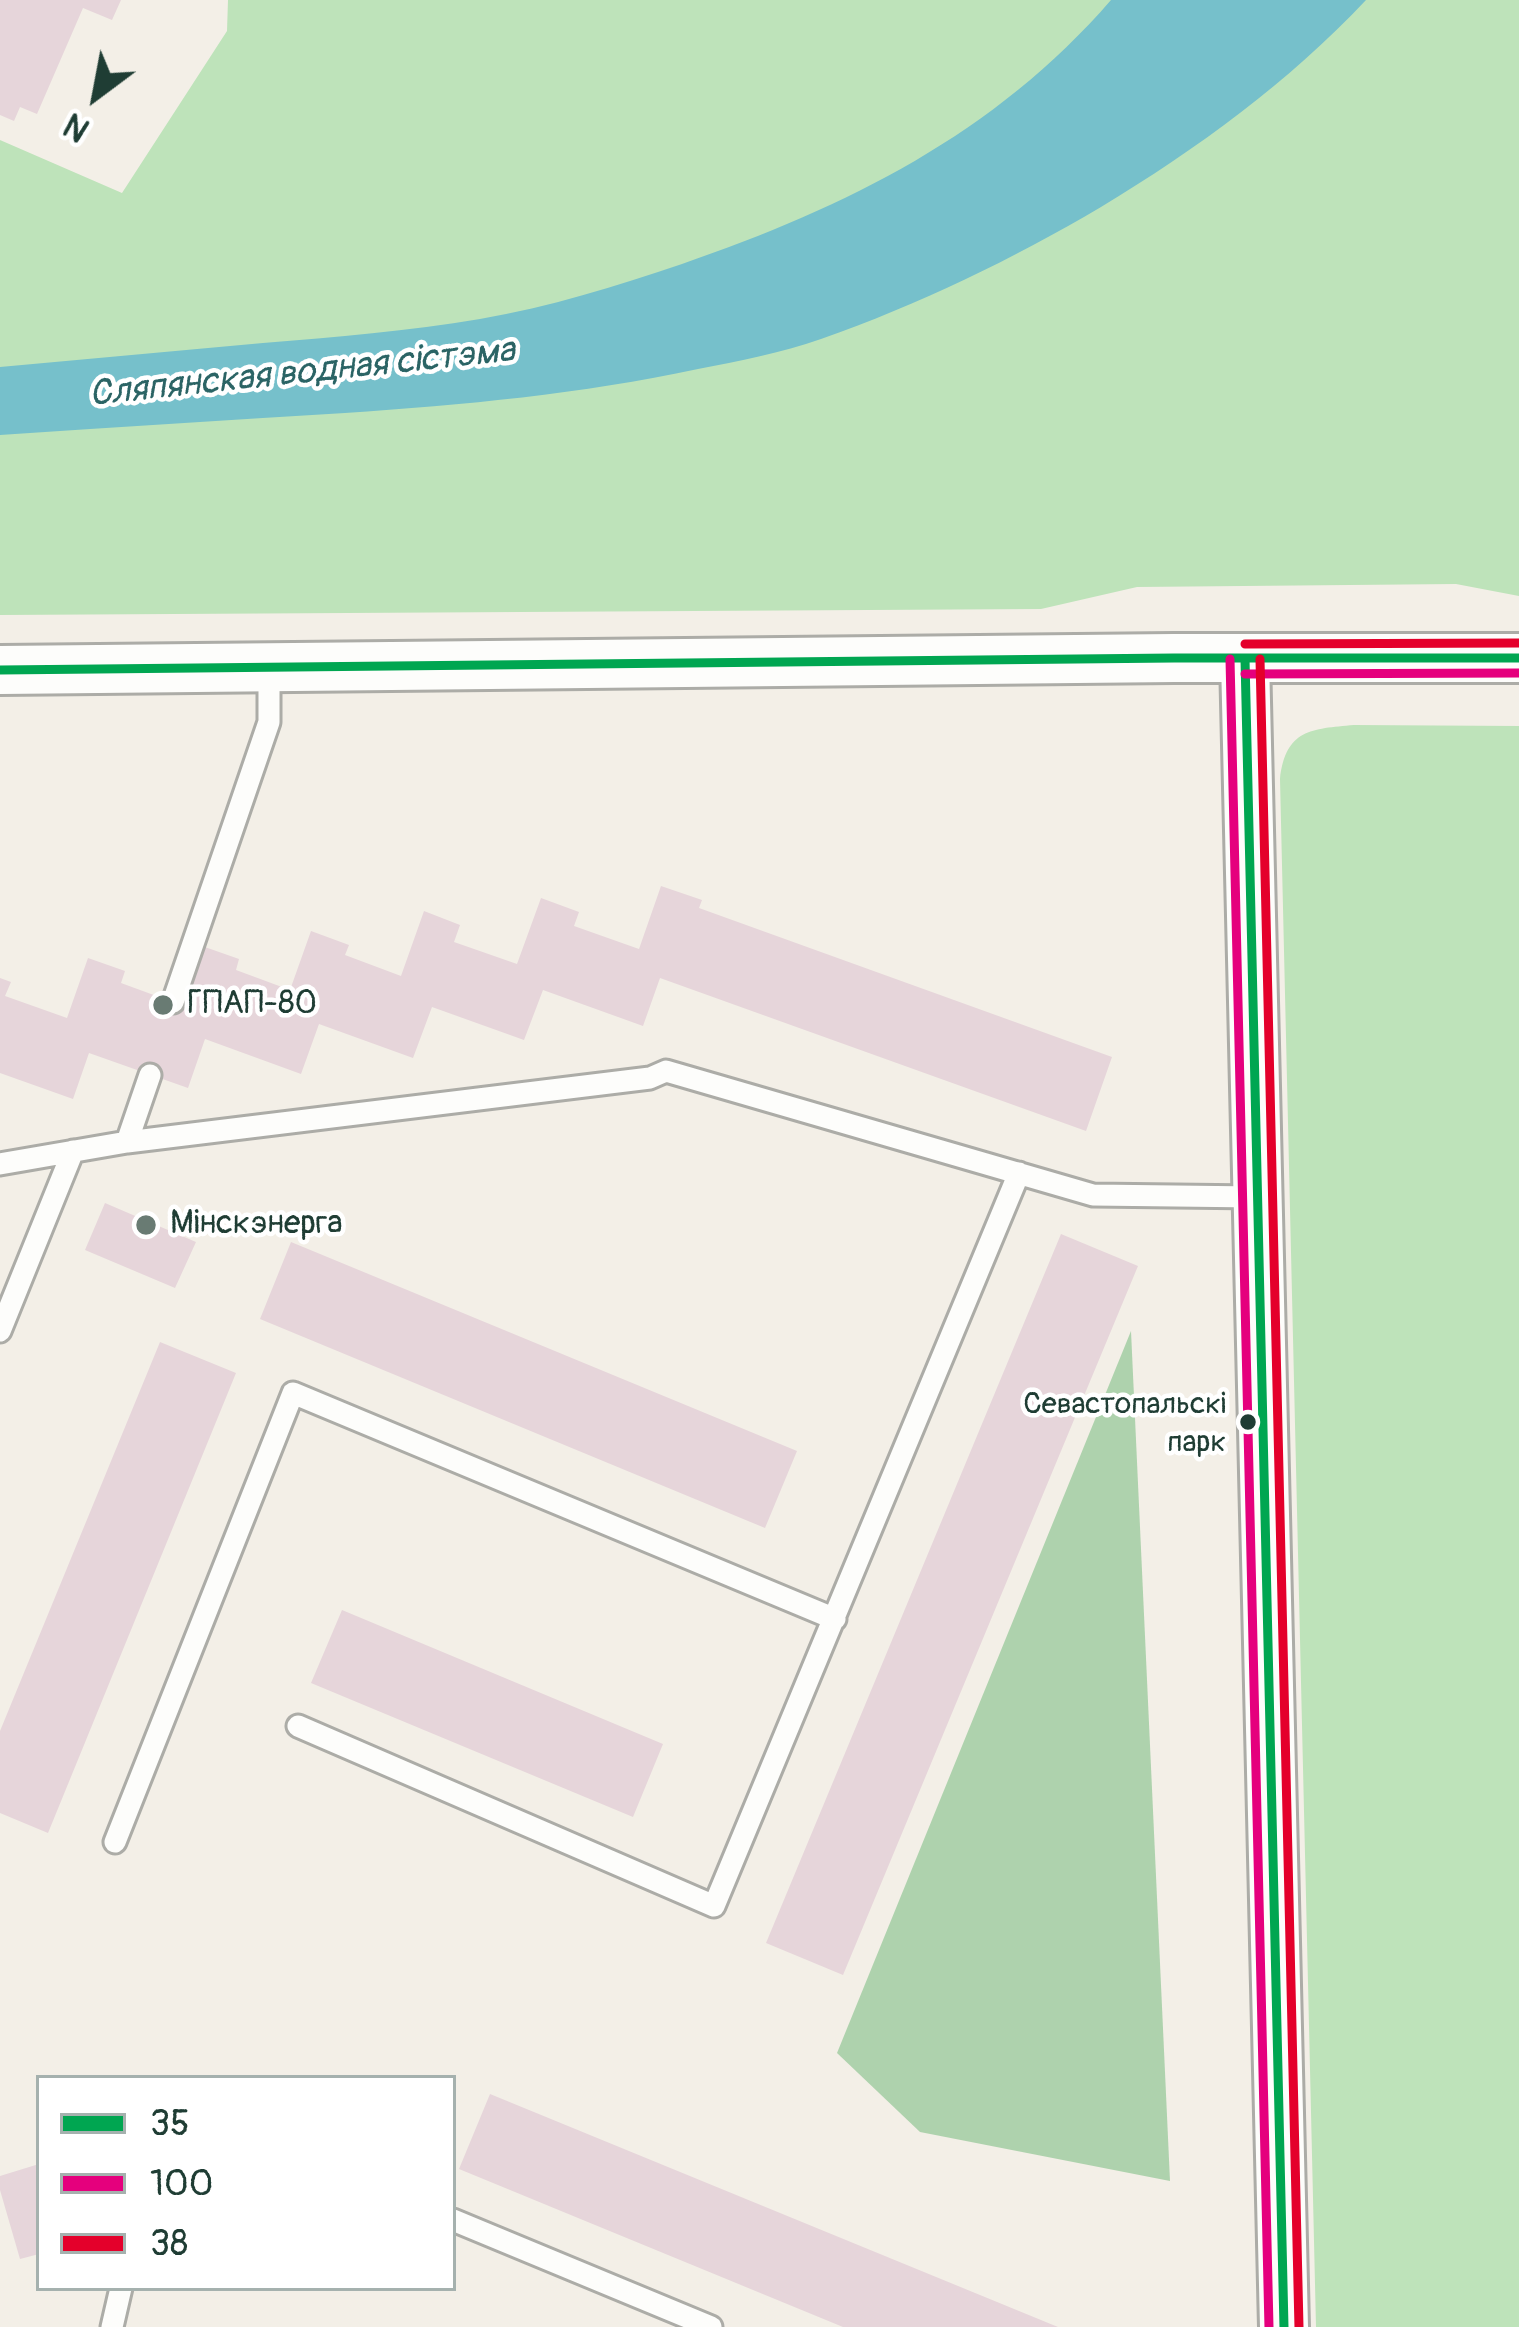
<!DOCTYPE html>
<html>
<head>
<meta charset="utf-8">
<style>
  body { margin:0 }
  #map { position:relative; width:1519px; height:2327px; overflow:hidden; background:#f3efe7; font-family:Pangolin,sans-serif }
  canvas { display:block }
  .legend { position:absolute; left:36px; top:2075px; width:420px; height:216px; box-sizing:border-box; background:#fff; border:3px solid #a5b1ae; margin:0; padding:15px 21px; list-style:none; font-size:36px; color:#1f3d34 }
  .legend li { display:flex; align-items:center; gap:24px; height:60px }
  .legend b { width:60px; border:3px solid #a5b1ae }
  .north { position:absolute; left:36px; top:36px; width:120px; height:120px; -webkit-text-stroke:9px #fff; paint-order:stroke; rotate:212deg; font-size:33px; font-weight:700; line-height:48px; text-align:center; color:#1f3d34 }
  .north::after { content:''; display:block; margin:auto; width:42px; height:54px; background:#1f3d34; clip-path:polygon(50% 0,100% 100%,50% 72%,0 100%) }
</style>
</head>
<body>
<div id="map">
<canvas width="1519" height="2327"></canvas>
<ul class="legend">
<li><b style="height:15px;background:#00a651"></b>35</li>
<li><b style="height:15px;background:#e5007d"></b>100</li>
<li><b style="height:15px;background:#e4002b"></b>38</li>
</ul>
<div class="north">N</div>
</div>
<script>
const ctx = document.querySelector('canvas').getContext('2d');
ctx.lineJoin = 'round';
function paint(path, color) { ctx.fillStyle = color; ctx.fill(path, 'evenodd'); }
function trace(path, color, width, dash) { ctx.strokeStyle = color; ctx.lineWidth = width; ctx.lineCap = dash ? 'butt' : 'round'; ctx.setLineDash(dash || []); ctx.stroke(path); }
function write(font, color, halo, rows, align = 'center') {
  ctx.font = font + ' Pangolin,sans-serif'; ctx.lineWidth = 9; ctx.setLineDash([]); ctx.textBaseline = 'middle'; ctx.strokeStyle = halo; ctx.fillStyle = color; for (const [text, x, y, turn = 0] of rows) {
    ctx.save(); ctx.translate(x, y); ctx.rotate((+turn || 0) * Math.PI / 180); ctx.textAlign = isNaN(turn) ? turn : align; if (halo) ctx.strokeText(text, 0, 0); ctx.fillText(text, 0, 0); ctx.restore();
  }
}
const green = new Path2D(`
  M 228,0 L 1519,0 L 1519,596 L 1456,584 L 1137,587 L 1041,609 L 0,615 L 0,140 L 122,193 L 227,31 Z
  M 1354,725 L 1519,726 L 1519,2327 L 1316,2327 L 1280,779 C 1286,729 1311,729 1354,725 Z`);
const forest = new Path2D(`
  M 1131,1331 L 1170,2181 L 920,2132 L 837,2053 Z`);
const water = new Path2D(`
  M 1111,0 L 1366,0 C 1289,82 1197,149 1101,207 C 1013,259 918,305 821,339 C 781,353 739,361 698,369 C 581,394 464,405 345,413 C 230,420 115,427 0,435 L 0,367 C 88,359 175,351 263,343 C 336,337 409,331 480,319 C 550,307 616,286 682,264 C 847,207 995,134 1111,0 Z`);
const building = new Path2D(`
  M 0,0 L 121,0 L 112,20 L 83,8 L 37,114 L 20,107 L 14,121 L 0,115 Z
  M 661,886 L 702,900 L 699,908 L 1112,1057 L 1086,1131 L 660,978 L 643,1026 L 543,990 L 524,1040 L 432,1007 L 413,1058 L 319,1024 L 301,1074 L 205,1039 L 188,1088 L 89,1053 L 73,1099 L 0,1073 L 0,978 L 11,982 L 5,996 L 67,1018 L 88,958 L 125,971 L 121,983 L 181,1005 L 202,946 L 239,959 L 236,970 L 290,990 L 311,931 L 349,945 L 345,955 L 401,976 L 424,911 L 460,925 L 454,942 L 517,964 L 541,898 L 579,912 L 574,926 L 639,949 Z
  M 105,1203 L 196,1242 L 175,1288 L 85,1250 Z
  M 1061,1234 L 1138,1266 L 843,1975 L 766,1943 Z
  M 291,1242 L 797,1451 L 765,1528 L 260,1319 Z
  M 160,1342 L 236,1373 L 48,1833 L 0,1813 L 0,1731 Z
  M 342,1610 L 663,1744 L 633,1817 L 311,1683 Z
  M 490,2094 L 1058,2327 L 843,2327 L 459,2169 Z
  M 39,2164 L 39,2254 L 20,2259 L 0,2190 L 0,2176 Z`);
const service = new Path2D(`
  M 173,1002 L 269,722 L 269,668
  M 127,1142 L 150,1075
  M 0,1164 L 127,1142 L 650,1078 L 666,1071 L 1093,1195 L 1257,1197
  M 0,1331 L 73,1151
  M 298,1726 L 714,1906 L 1019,1173
  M 115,1842 L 293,1393 L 835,1619
  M 453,2220 L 711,2327
  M 112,2327 L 121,2288`);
const tertiary = new Path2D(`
  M 1245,659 L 1284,2327
  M 0,670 L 1174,658 L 1519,658`);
const bus1 = new Path2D(`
  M 1245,659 L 1284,2327
  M 0,670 L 1174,658 L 1519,658`);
const bus2 = new Path2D(`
  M 1230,659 L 1269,2327
  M 1245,674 L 1519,673`);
const bus3 = new Path2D(`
  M 1245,644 L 1519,643
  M 1260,659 L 1299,2327`);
const markers = [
  [163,1005,12,"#697b73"],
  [146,1225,12,"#697b73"],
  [1248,1422,10,"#1f3d34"]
];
const busNames = [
  ["Севастопальскі",1226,1405],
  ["парк",1226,1443]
];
const poiNames = [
  ["ГПАП-80",187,1005],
  ["Мінскэнерга",170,1225]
];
const waterNames = [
  ["Сляпянская водная сістэма",302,374,-6]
];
paint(green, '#bee3ba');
paint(forest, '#aed2ad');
paint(water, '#76c0cb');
paint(building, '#e6d5da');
trace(service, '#acaca7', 27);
trace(tertiary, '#acaca7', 54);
trace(service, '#fdfdfb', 21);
trace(tertiary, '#fdfdfb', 48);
trace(bus1, '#00a651', 9);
trace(bus2, '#e5007d', 9);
trace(bus3, '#e4002b', 9);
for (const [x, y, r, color] of markers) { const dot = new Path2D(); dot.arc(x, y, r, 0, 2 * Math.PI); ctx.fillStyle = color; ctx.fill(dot); trace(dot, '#fff', 4.5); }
write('30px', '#1f3d34', '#fff', busNames, 'right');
write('33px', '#1f3d34', '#fff', poiNames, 'left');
write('italic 36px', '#2b6465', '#fff', waterNames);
</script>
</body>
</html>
